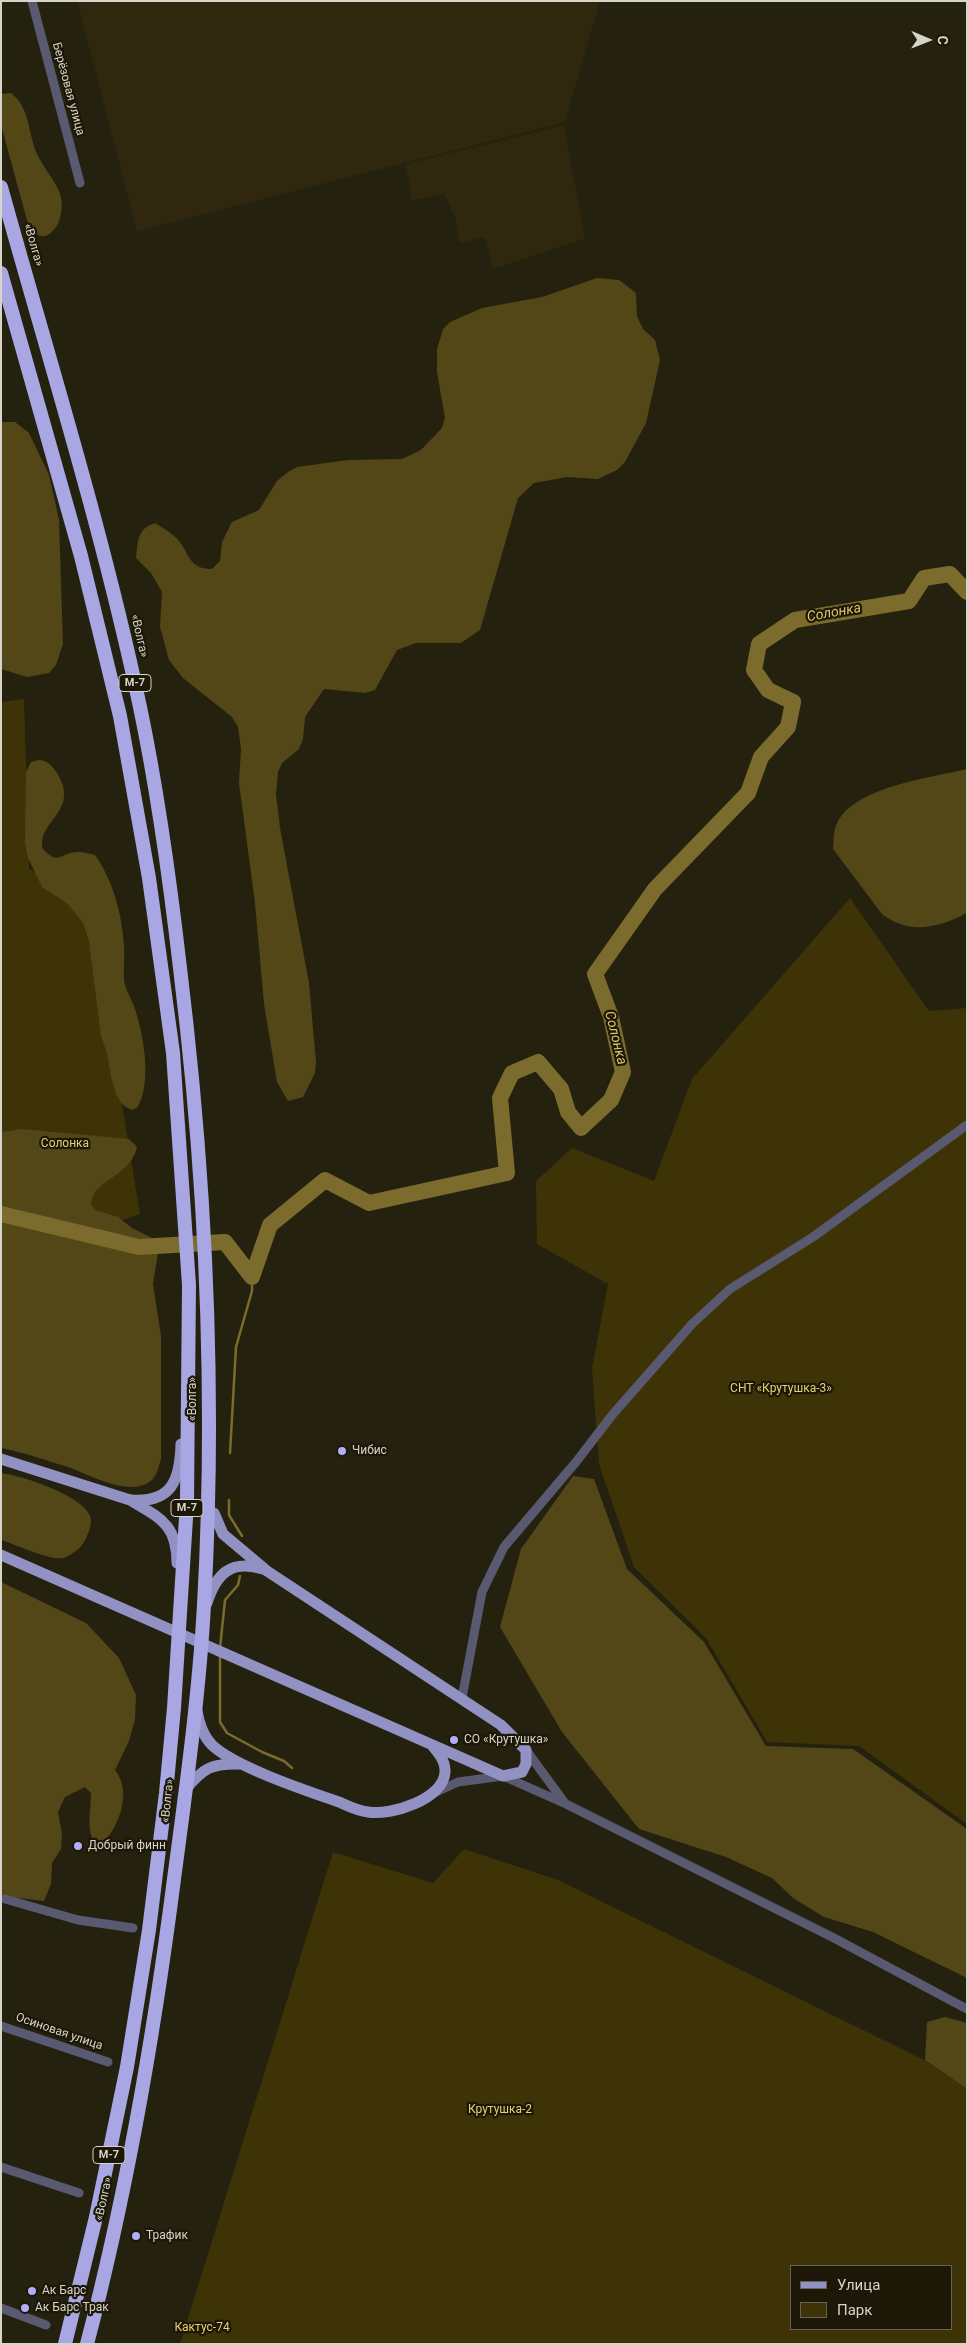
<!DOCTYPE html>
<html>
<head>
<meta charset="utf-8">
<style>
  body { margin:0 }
  #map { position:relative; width:968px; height:2345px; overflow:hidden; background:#25210f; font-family:Roboto,sans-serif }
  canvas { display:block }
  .frame { position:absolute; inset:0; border:2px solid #d7d4c9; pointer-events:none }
  .legend { position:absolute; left:790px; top:2265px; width:162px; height:65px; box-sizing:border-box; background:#1c1706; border:1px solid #676354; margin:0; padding:6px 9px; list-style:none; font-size:15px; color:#d7d4c9 }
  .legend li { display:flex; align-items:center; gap:10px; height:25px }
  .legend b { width:25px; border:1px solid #676354 }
  .north { position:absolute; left:903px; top:15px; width:50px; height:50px; -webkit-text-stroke:4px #1c1706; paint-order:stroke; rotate:91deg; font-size:14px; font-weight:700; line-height:20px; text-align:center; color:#d7d4c9 }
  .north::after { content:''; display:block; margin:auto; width:18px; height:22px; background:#d7d4c9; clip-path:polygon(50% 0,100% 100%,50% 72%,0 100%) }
</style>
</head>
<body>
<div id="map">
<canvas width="968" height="2345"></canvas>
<div class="frame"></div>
<ul class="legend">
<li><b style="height:6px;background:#9291c3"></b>Улица</li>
<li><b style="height:14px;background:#3d3306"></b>Парк</li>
</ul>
<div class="north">С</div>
</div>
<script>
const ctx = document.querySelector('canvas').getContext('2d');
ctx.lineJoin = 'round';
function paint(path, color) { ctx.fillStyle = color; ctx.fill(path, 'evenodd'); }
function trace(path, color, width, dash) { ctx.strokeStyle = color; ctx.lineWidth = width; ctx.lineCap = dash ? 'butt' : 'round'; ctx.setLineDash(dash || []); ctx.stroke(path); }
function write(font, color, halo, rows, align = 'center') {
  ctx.font = font + ' Roboto,sans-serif'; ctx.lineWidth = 4.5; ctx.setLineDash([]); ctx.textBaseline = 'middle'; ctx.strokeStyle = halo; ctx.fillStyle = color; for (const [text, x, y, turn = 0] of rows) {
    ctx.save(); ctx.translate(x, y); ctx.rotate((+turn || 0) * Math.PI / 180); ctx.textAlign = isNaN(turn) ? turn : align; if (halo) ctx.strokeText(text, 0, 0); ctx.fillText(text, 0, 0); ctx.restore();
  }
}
const built = new Path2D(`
  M 77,1 L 600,1 L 565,122 L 137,231 Z
  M 564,125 L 585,239 L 493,269 L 485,237 L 459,243 L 455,217 L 444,194 L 412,200 L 406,164 Z`);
const green = new Path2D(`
  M 24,699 L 29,869 L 94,902 L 118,1080 L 140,1214 L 119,1221 L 1,1196 L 1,702 Z
  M 850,898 L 929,1011 L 967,1008 L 967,1824 L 859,1746 L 767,1742 L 706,1638 L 634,1567 L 599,1464 L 592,1368 L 608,1284 L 537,1244 L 536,1181 L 572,1148 L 654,1181 L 692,1079 Z
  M 464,1849 L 558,1880 L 924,2060 L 967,2089 L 967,2344 L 180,2344 L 333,1852 L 433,1883 ZM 952,2266 L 952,2329 L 792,2329 L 792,2266 Z`);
const forest = new Path2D(`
  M 11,93 C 32,110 27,134 38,156 C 49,178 68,191 60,218 C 58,226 53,232 46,236 L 40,236 L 30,231 L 1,125 L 1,94 Z
  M 597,278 L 619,280 L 636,293 L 637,316 L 643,329 L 655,340 L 660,360 L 646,423 L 625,462 L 617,470 L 598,479 L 567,477 L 534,483 L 518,498 L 480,630 L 461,643 L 416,643 L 397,650 L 375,690 L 365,693 L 324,689 L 305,717 L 303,739 L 299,749 L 282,763 L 278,772 L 276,794 L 280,828 L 309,983 L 316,1062 L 315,1073 L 303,1097 L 288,1101 L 277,1082 L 264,1004 L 255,903 L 239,783 L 241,749 L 238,727 L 232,717 L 183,678 L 169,660 L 160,627 L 162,592 L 151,573 L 136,558 C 138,541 137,529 155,523 C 161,527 169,531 175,537 C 190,550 186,569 212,569 L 220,561 L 222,542 L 232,522 L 259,510 L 277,481 L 288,472 L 297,467 L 348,460 L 402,459 L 421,450 L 442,428 L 445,418 L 437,372 L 437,349 L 443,329 L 450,322 L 482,308 L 542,297 Z
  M 1,422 L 15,422 L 29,433 L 49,475 L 59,520 L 63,644 L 56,665 L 49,673 L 27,677 L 1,669 Z
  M 39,760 C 49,761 51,765 57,773 C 81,812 36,821 43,849 C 59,867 61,851 79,852 C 84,852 90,854 95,855 C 113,880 122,915 124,945 C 125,956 123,968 124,979 C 125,990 133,1001 136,1012 C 144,1038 152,1084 137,1108 L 131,1110 L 122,1104 L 116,1094 L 111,1077 L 107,1053 L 101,1036 L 89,941 L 83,923 L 68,904 L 42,887 L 28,858 L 25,842 L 26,772 L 31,762 Z
  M 967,769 L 967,913 C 938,928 909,935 882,914 L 833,849 C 834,842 833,833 836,826 C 850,787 931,778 967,769 Z
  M 22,1129 L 129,1139 L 137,1147 C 130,1179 92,1178 91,1205 L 95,1210 L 118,1217 L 132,1228 L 156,1240 L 159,1246 L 153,1284 L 161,1336 L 161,1459 C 158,1468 157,1479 146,1484 C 123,1495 87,1473 65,1466 C 45,1460 22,1452 1,1448 L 1,1132 Z
  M 1,1473 C 23,1476 78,1494 89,1514 C 93,1521 90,1529 87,1536 C 84,1545 74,1555 63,1558 C 50,1561 15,1544 1,1540 Z
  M 573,1476 L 594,1479 L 627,1569 L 704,1642 L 766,1746 L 853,1749 L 967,1829 L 967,1978 L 873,1932 L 824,1917 L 793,1898 L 772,1878 L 726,1857 L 639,1829 L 562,1732 L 500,1627 L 521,1549 Z
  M 1,1582 L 86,1623 L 119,1658 L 136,1695 L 135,1719 L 129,1741 L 115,1770 C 132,1791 120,1825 103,1843 L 94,1843 C 86,1827 91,1810 91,1793 L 85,1787 L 65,1797 L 58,1812 L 62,1834 L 61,1849 L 52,1863 L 51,1884 L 44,1901 L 1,1896 Z
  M 945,2017 L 967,2023 L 967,2089 L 925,2060 L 927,2022 Z`);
const stream = new Path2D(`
  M 230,1453 L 236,1347 L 252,1291 L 252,1277
  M 229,1500 L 229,1515 L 242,1536
  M 220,1648 L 225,1600 L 238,1585 L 240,1576
  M 220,1656 L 220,1722 L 227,1733 L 262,1752 L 284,1761 L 292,1768`);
const river = new Path2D(`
  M 1,1214 L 139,1247 L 225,1242 L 252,1277 L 270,1225 L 325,1180 L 369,1203 L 507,1173 L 500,1098 L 512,1073 L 538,1062 L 561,1089 L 568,1112 L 581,1128 L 611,1100 L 623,1072 L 611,1017 L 595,974 L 655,889 L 748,793 L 761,757 L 788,727 L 793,702 L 768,690 L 754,670 L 759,644 L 795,620 L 909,601 L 924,578 L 950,574 L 967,592`);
const minor = new Path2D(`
  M 32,1 L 80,183
  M 462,1698 L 482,1592 L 504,1547 L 576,1462 L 613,1414 L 692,1324 L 730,1289 L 813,1237 L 967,1125
  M 526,1750 L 564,1802
  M 434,1793 L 458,1782 L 503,1776 L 566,1804 L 832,1937 L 967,2009
  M 5,1899 L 78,1920 L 133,1928
  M 1,2026 L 108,2062
  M 1,2167 L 79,2193
  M 1,2308 L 46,2325`);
const major = new Path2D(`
  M 1,1459 L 130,1500 C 160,1518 177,1524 177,1563
  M 131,1500 C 172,1503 180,1480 181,1444
  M 1,1555 L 503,1776 L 522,1772 L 526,1764 L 526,1750 L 501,1725 L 267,1571 L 223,1534 L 214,1513
  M 207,1603 C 216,1574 231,1559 263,1569
  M 197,1711 C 199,1723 203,1736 212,1745 C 235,1767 307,1791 339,1802 C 348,1806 358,1811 368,1812 C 391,1816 444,1799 445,1772 C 446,1761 438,1753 432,1745
  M 185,1790 C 203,1768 212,1763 240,1764`);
const highway = new Path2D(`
  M 1,187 C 49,360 103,532 140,707 C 158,793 170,881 180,968 C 206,1180 216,1393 204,1605 C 199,1696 186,1789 174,1879 C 154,2035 127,2192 87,2344
  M 1,273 L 81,556 L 120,716 L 149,878 L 173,1053 L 189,1285 L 187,1502 L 174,1708 L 166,1793 L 149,1930 L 127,2067 L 96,2217 L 65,2344`);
const markers = [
  [342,1451,5,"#b0aefa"],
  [454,1740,5,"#b0aefa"],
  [78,1846,5,"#b0aefa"],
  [136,2236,5,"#b0aefa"],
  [32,2291,5,"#b0aefa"],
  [25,2308,5,"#b0aefa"]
];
const shields = [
  [135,683,32],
  [187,1508,32],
  [109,2155,32]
];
const shieldNames = [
  ["М-7",135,683],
  ["М-7",187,1508],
  ["М-7",109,2155]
];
const streetNames = [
  ["Берёзовая улица",68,89,75],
  ["«Волга»",33,245,74],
  ["«Волга»",139,636,77],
  ["«Волга»",193,1399,-90],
  ["«Волга»",168,1801,-84],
  ["Осиновая улица",59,2032,19],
  ["«Волга»",104,2199,-78]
];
const parkNames = [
  ["Солонка",65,1144],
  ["СНТ «Крутушка-3»",781,1389],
  ["Крутушка-2",500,2110],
  ["Кактус-74",202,2328]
];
const poiNames = [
  ["Чибис",352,1451],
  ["СО «Крутушка»",464,1740],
  ["Добрый финн",88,1846],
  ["Трафик",146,2236],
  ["Ак Барс",42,2291],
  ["Ак Барс Трак",35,2308]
];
const waterNames = [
  ["Солонка",834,613,-10],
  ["Солонка",615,1038,76]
];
paint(built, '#2f280f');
paint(green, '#3d3306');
paint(forest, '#534717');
trace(stream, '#7b6b2c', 2.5);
trace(river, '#7b6b2c', 16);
trace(minor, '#595971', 9);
trace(major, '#9291c3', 11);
trace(highway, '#a8a7e3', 14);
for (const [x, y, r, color] of markers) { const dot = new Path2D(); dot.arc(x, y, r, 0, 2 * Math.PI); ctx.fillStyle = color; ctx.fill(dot); trace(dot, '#1c1706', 2); }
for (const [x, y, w] of shields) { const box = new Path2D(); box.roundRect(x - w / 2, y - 8.5, w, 17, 4); ctx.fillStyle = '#1c1706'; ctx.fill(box); trace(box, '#d7d4c9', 1); }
write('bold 11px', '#d7d4c9', null, shieldNames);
write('12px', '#d7d4c9', '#1c1706', streetNames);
write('12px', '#e7d074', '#1c1706', parkNames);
write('12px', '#d7d4c9', '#1c1706', poiNames, 'left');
write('italic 14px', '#dfc76c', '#1c1706', waterNames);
</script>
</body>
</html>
